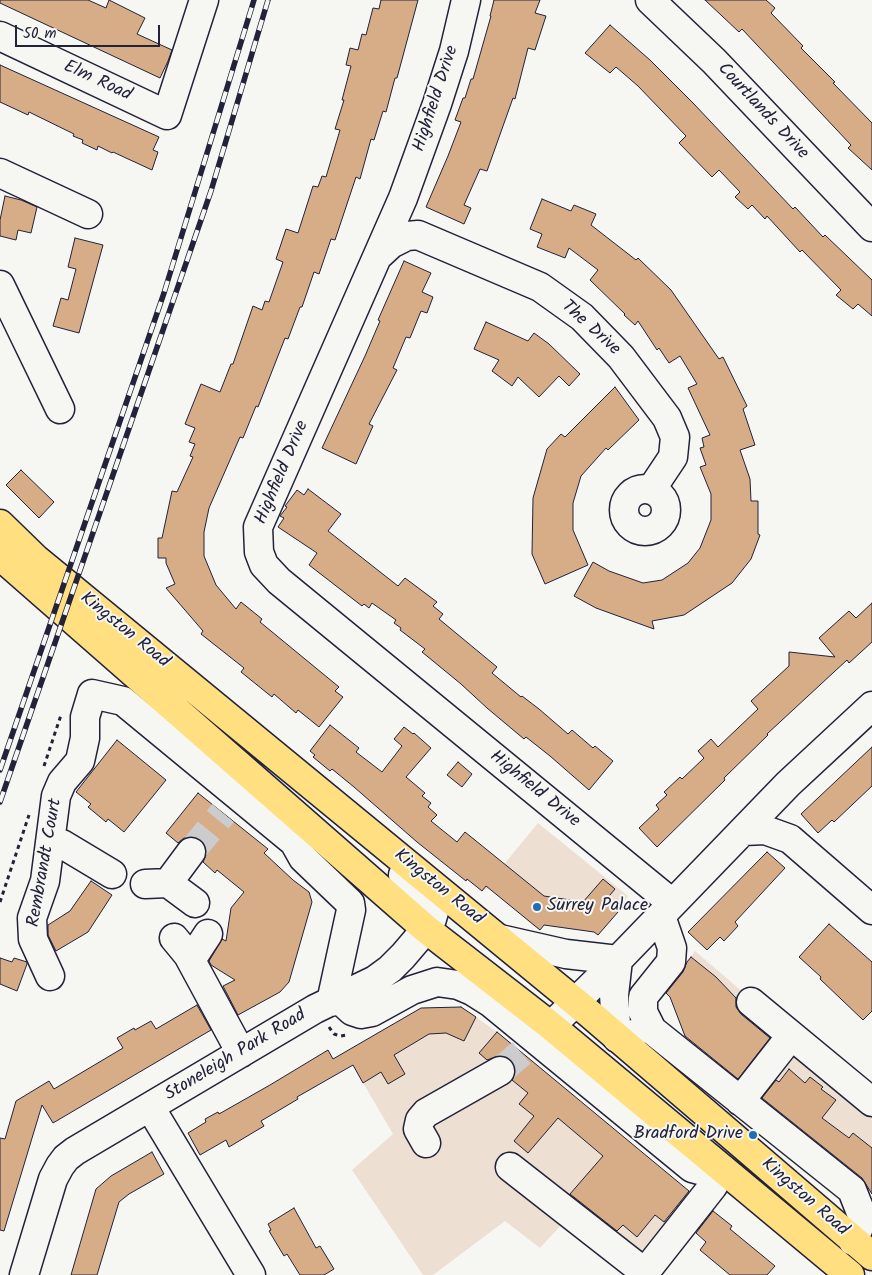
<!DOCTYPE html>
<html>
<head>
<meta charset="utf-8">
<style>
	body { margin:0 }
	#map { position:relative; width:872px; height:1275px; overflow:hidden; background:#f6f6f2; font-family:Kalam,sans-serif }
	canvas { display:block }
	.scale { position:absolute; left:15px; top:25px; width:145px; height:22px; box-sizing:border-box; border:2px solid #22223b; border-top:0; padding-left:6px; font-size:15px; line-height:18px; white-space:nowrap; color:#22223b; -webkit-text-stroke:4px #f6f6f2; paint-order:stroke }
</style>
</head>
<body>
<div id="map">
<canvas width="872" height="1275"></canvas>
<div class="scale">50 m</div>
</div>
<script>
const c = document.querySelector('canvas').getContext('2d');
c.lineJoin = 'round';
function paint(path, color) { c.fillStyle = color; c.fill(path, 'evenodd'); }
const poly = rows => new Path2D(rows.map(r => 'M' + r).join(''));
function strokePath(path, color, width, dash) { c.strokeStyle = color; c.lineWidth = width; c.lineCap = dash ? 'butt' : 'round'; c.setLineDash(dash || []); c.stroke(path); }
function write(font, color, halo, rows, align = 'center') {
  c.font = font + ' Kalam,sans-serif'; c.lineWidth = 4; c.setLineDash([]); c.textBaseline = 'middle'; c.strokeStyle = halo; c.fillStyle = color; for (const [text, x, y, turn = 0] of rows) {
    c.save(); c.translate(x, y); c.rotate((+turn || 0) * Math.PI / 180); c.textAlign = isNaN(turn) ? turn : align; if (halo) c.strokeText(text, 0, 0); c.fillText(text, 0, 0); c.restore();
  }
}
paint(poly([
	[538,823,628,896,618,912,598,935,593,932,544,925,539,930,489,888,482,891],
	[695,951,872,1103,872,1185,868,1190,687,1042,670,997,664,992],
	[453,1007,476,1017,497,1032,697,1199,714,1210,660,1275,628,1275,562,1224,540,1248,505,1221,433,1275,423,1275,352,1170,393,1134,345,1052,421,1008]
]), '#ede0d2');
const building = poly([
	[0,0,88,0,106,8,109,0,145,18,137,34,172,50,168,61,160,78,0,3,0,0],
	[381,0,418,0,397,78,395,78,386,112,383,111,374,140,371,139,360,179,356,177,335,240,331,239,319,274,314,272,302,307,300,307,288,339,285,338,258,407,256,406,243,438,240,437,209,508,204,532,204,556,216,585,236,609,241,602,262,619,260,622,339,687,335,691,343,697,319,727,298,710,296,713,274,694,272,697,241,672,244,668,201,634,203,631,166,588,175,584,166,563,166,558,158,558,158,538,162,538,172,491,177,492,193,457,190,456,195,444,189,442,195,428,185,424,201,384,220,392,231,364,233,364,253,306,262,310,265,301,269,302,283,262,276,259,286,229,298,233,313,186,318,187,322,176,326,177,340,130,335,129,344,100,342,100,351,66,346,65,350,48,358,50,362,34,366,35,373,8,379,9,381,0],
	[494,0,540,0,535,13,546,16,535,50,528,48,515,99,513,98,487,171,480,169,464,205,471,208,464,224,426,207,448,156,461,122,455,120,463,98,465,98,471,79,473,79,491,16,490,16,494,0],
	[705,0,766,0,775,8,771,13,803,46,801,48,835,82,833,83,872,123,872,170,848,148,851,145,742,29,739,32,705,0],
	[610,25,650,60,694,104,793,209,795,207,823,237,825,235,872,280,872,316,858,304,853,309,836,295,841,290,802,250,800,252,767,216,765,219,752,205,748,209,735,197,740,192,719,170,712,177,679,143,686,136,638,86,616,67,610,73,585,53,610,25],
	[0,65,159,137,153,150,158,152,152,170,113,152,112,153,98,146,97,150,82,143,83,140,73,136,74,134,29,112,28,115,0,102,0,65],
	[5,196,21,200,37,207,31,233,18,230,16,240,0,236,0,220,5,196],
	[542,199,571,211,574,205,596,214,591,225,636,260,638,258,671,290,719,359,723,357,747,406,743,409,755,445,740,450,750,479,751,501,758,501,758,534,760,535,751,559,732,583,684,615,652,621,654,629,596,608,574,596,593,562,609,571,643,583,662,580,688,563,700,548,711,520,711,494,700,467,706,465,700,448,704,447,702,438,710,435,688,388,697,384,680,356,669,363,659,348,657,350,638,321,635,325,624,315,625,314,590,280,598,270,569,248,565,258,537,247,542,234,530,229,542,199],
	[75,238,103,245,79,333,53,326,61,298,68,300,76,269,68,267,75,238],
	[404,261,431,273,422,292,433,297,427,313,421,311,410,338,406,337,393,368,397,370,369,424,373,426,356,464,322,448,365,356,380,321,378,320,404,261],
	[486,322,528,341,534,333,549,344,580,374,569,386,559,376,539,397,518,377,512,386,492,371,499,360,474,349,486,322],
	[615,387,639,420,608,450,606,448,581,476,573,503,573,530,588,565,545,584,532,554,533,498,547,449,561,434,565,437,615,387],
	[21,470,54,502,39,518,6,485,21,470],
	[308,489,341,514,328,531,398,586,405,578,437,602,433,606,443,614,439,619,497,667,492,673,521,697,522,696,539,709,568,734,572,730,593,748,595,746,613,761,589,790,550,756,526,737,524,739,487,708,461,684,422,652,425,649,400,630,401,628,394,623,396,620,372,603,369,608,364,604,362,606,309,565,317,553,278,527,284,518,280,516,287,507,285,506,297,490,304,495,308,489],
	[872,603,872,642,849,663,847,660,767,734,768,735,724,778,725,780,657,847,639,828,659,809,656,805,667,795,664,792,680,777,682,779,704,758,698,751,711,739,718,747,758,709,751,701,789,666,789,652,835,657,819,638,849,611,856,618,872,603],
	[330,725,359,748,356,752,382,772,402,746,394,739,404,727,413,734,414,733,431,748,406,777,425,793,422,796,431,803,428,807,437,815,431,821,457,842,465,832,544,896,583,902,603,879,615,889,605,901,618,912,598,935,594,932,544,925,540,930,486,886,482,891,467,879,466,881,417,842,354,787,332,769,330,771,313,757,315,755,310,751,330,725],
	[117,740,166,780,124,832,108,819,106,822,88,807,91,804,76,792,117,740],
	[872,747,872,786,834,822,832,820,818,833,801,814,872,747],
	[458,762,472,774,462,787,447,775,458,762],
	[198,793,268,849,264,853,293,880,309,892,312,902,289,982,280,992,238,1015,223,986,235,980,211,965,209,961,222,939,226,941,231,908,244,892,217,870,215,873,203,862,207,853,205,845,201,840,192,836,184,838,178,843,166,833,198,793],
	[767,852,785,868,735,922,738,926,724,941,720,937,707,950,688,932,767,852],
	[91,881,112,895,88,932,56,951,48,935,48,925,70,911,91,881],
	[829,924,872,962,872,1011,863,1020,820,979,821,977,799,957,829,924],
	[691,957,716,977,736,998,736,1007,741,1014,770,1038,738,1079,685,1036,670,997,666,993,683,972,687,962,691,957],
	[0,958,12,962,14,958,27,962,27,964,17,991,0,984,0,958],
	[197,1005,211,1030,53,1123,42,1105,4,1231,0,1230,0,1138,5,1139,16,1101,49,1081,54,1089,123,1048,117,1038,134,1028,135,1030,151,1021,156,1029,197,1005],
	[461,1007,476,1017,464,1041,446,1033,429,1034,394,1055,405,1074,388,1084,381,1072,363,1083,353,1065,297,1097,298,1099,261,1121,264,1126,229,1147,226,1140,200,1155,188,1133,206,1122,205,1119,218,1112,219,1114,270,1085,328,1050,333,1059,421,1008,461,1007],
	[497,1032,689,1191,664,1222,655,1215,637,1237,623,1225,617,1231,570,1194,603,1156,558,1118,528,1153,514,1141,534,1116,519,1104,528,1093,512,1080,516,1072,513,1063,508,1058,501,1055,487,1060,479,1053,497,1032],
	[789,1069,805,1083,810,1077,823,1087,821,1089,836,1100,822,1118,849,1138,853,1133,872,1148,872,1194,862,1178,762,1098,776,1080,779,1082,789,1069],
	[152,1152,164,1174,129,1194,119,1202,97,1275,71,1275,96,1189,111,1176,152,1152],
	[294,1208,316,1248,320,1246,334,1269,324,1275,300,1275,287,1254,284,1256,269,1231,271,1230,268,1224,294,1208],
	[713,1211,732,1226,730,1229,775,1266,767,1275,730,1275,700,1250,706,1242,696,1233,713,1211]
]);
paint(building, '#d7ad88');
strokePath(building, '#22223b', 1);
strokePath(poly([
	[191,852,223,813],
	[500,1071,537,1040]
]), '#cccccd', 28, [28, 14]);
const minor = poly([
	[466,0,454,51,437,104,403,198,258,527,259,552,264,565,279,581,672,903],
	[650,0,714,61,872,227],
	[0,36,167,115,204,0],
	[0,173,88,214],
	[378,256,391,244,407,236,418,235,540,287,582,317,621,357,667,418,675,437,673,457,651,490],
	[0,285,60,409],
	'624 510a21 21 0 1 1 42 0a21 21 0 1 1-42 0Z',
	[744,831,765,830,790,839,872,910],
	[50,842,62,844,112,874],
	[168,883,191,852],
	[145,884,168,883,195,903],
	[661,916,672,948,671,962,643,997,643,1012,652,1030,852,1190,863,1218,853,1241],
	[174,938,188,955,241,1053],
	[500,939,566,954,618,960],
	[191,960,208,934],
	[618,960,614,995,617,1038,634,1034],
	[50,976,33,939,32,918,45,881,56,796,62,782,80,761,85,738,85,717,92,694,123,701,294,842,303,858,350,903,351,910,331,1002],
	[338,998,352,1011,361,1014,372,1012,412,990,437,982,458,985,472,991,491,1003,692,1168,703,1171,722,1169],
	[751,1002,872,1102],
	[551,1026,618,960,788,784,872,706],
	[740,1101,791,1036],
	[150,1107,251,1275],
	[426,1143,418,1129,420,1120,426,1113,500,1071],
	[510,1167,639,1268,646,1269,650,1266,713,1186,722,1169],
	[24,1275,53,1179,60,1166,66,1158,75,1151,315,1009,375,980,390,969,403,956,426,929,432,919,434,912,427,896,404,878,403,875]
]);
const highway = poly([
	[0,524,36,559,590,1014,872,1256],
	[0,556,426,929,551,1026,850,1275]
]);
strokePath(minor, '#22223b', 31);
strokePath(highway, '#22223b', 31);
strokePath(poly([
	[44,766,61,715],
	[0,902,29,815],
	[329,1027,334,1034,341,1036,347,1035]
]), '#22223b', 3, [4, 4]);
strokePath(minor, '#f6f6f2', 28);
strokePath(highway, '#ffdf80', 28);
const rail = poly([
	[0,770,164,293,254,0],
	[0,802,211,191,268,0]
]);
strokePath(rail, '#22223b', 5.5);
strokePath(rail, '#f6f6f2', 4, [11]);
for (const [x, y, r, color] of [
	[537,907,5,"#1f6fb2"],
	[753,1135,5,"#1f6fb2"]
]) { const dot = new Path2D(); dot.arc(x, y, r, 0, 2 * Math.PI); c.fillStyle = color; c.fill(dot); strokePath(dot, '#f6f6f2', 2); }
write('18px', '#22223b', '#f6f6f2', [
	["Elm Road",97,82,25],
	["Highfield Drive",437,99,-72],
	["Courtlands Drive",762,112,47],
	["The Drive",590,329,42],
	["Highfield Drive",283,473,-67],
	["Kingston Road",124,631,39],
	["Highfield Drive",534,790,39],
	["Rembrandt Court",46,863,-80],
	["Kingston Road",438,888,39],
	["Stoneleigh Park Road",236,1056,-31],
	["Kingston Road",804,1198,41]
]);
write('18px', '#22223b', '#f6f6f2', [
	["Surrey Palace",547,907],
	["Bradford Drive",743,1135,"right"]
], 'left');
</script>
</body>
</html>
